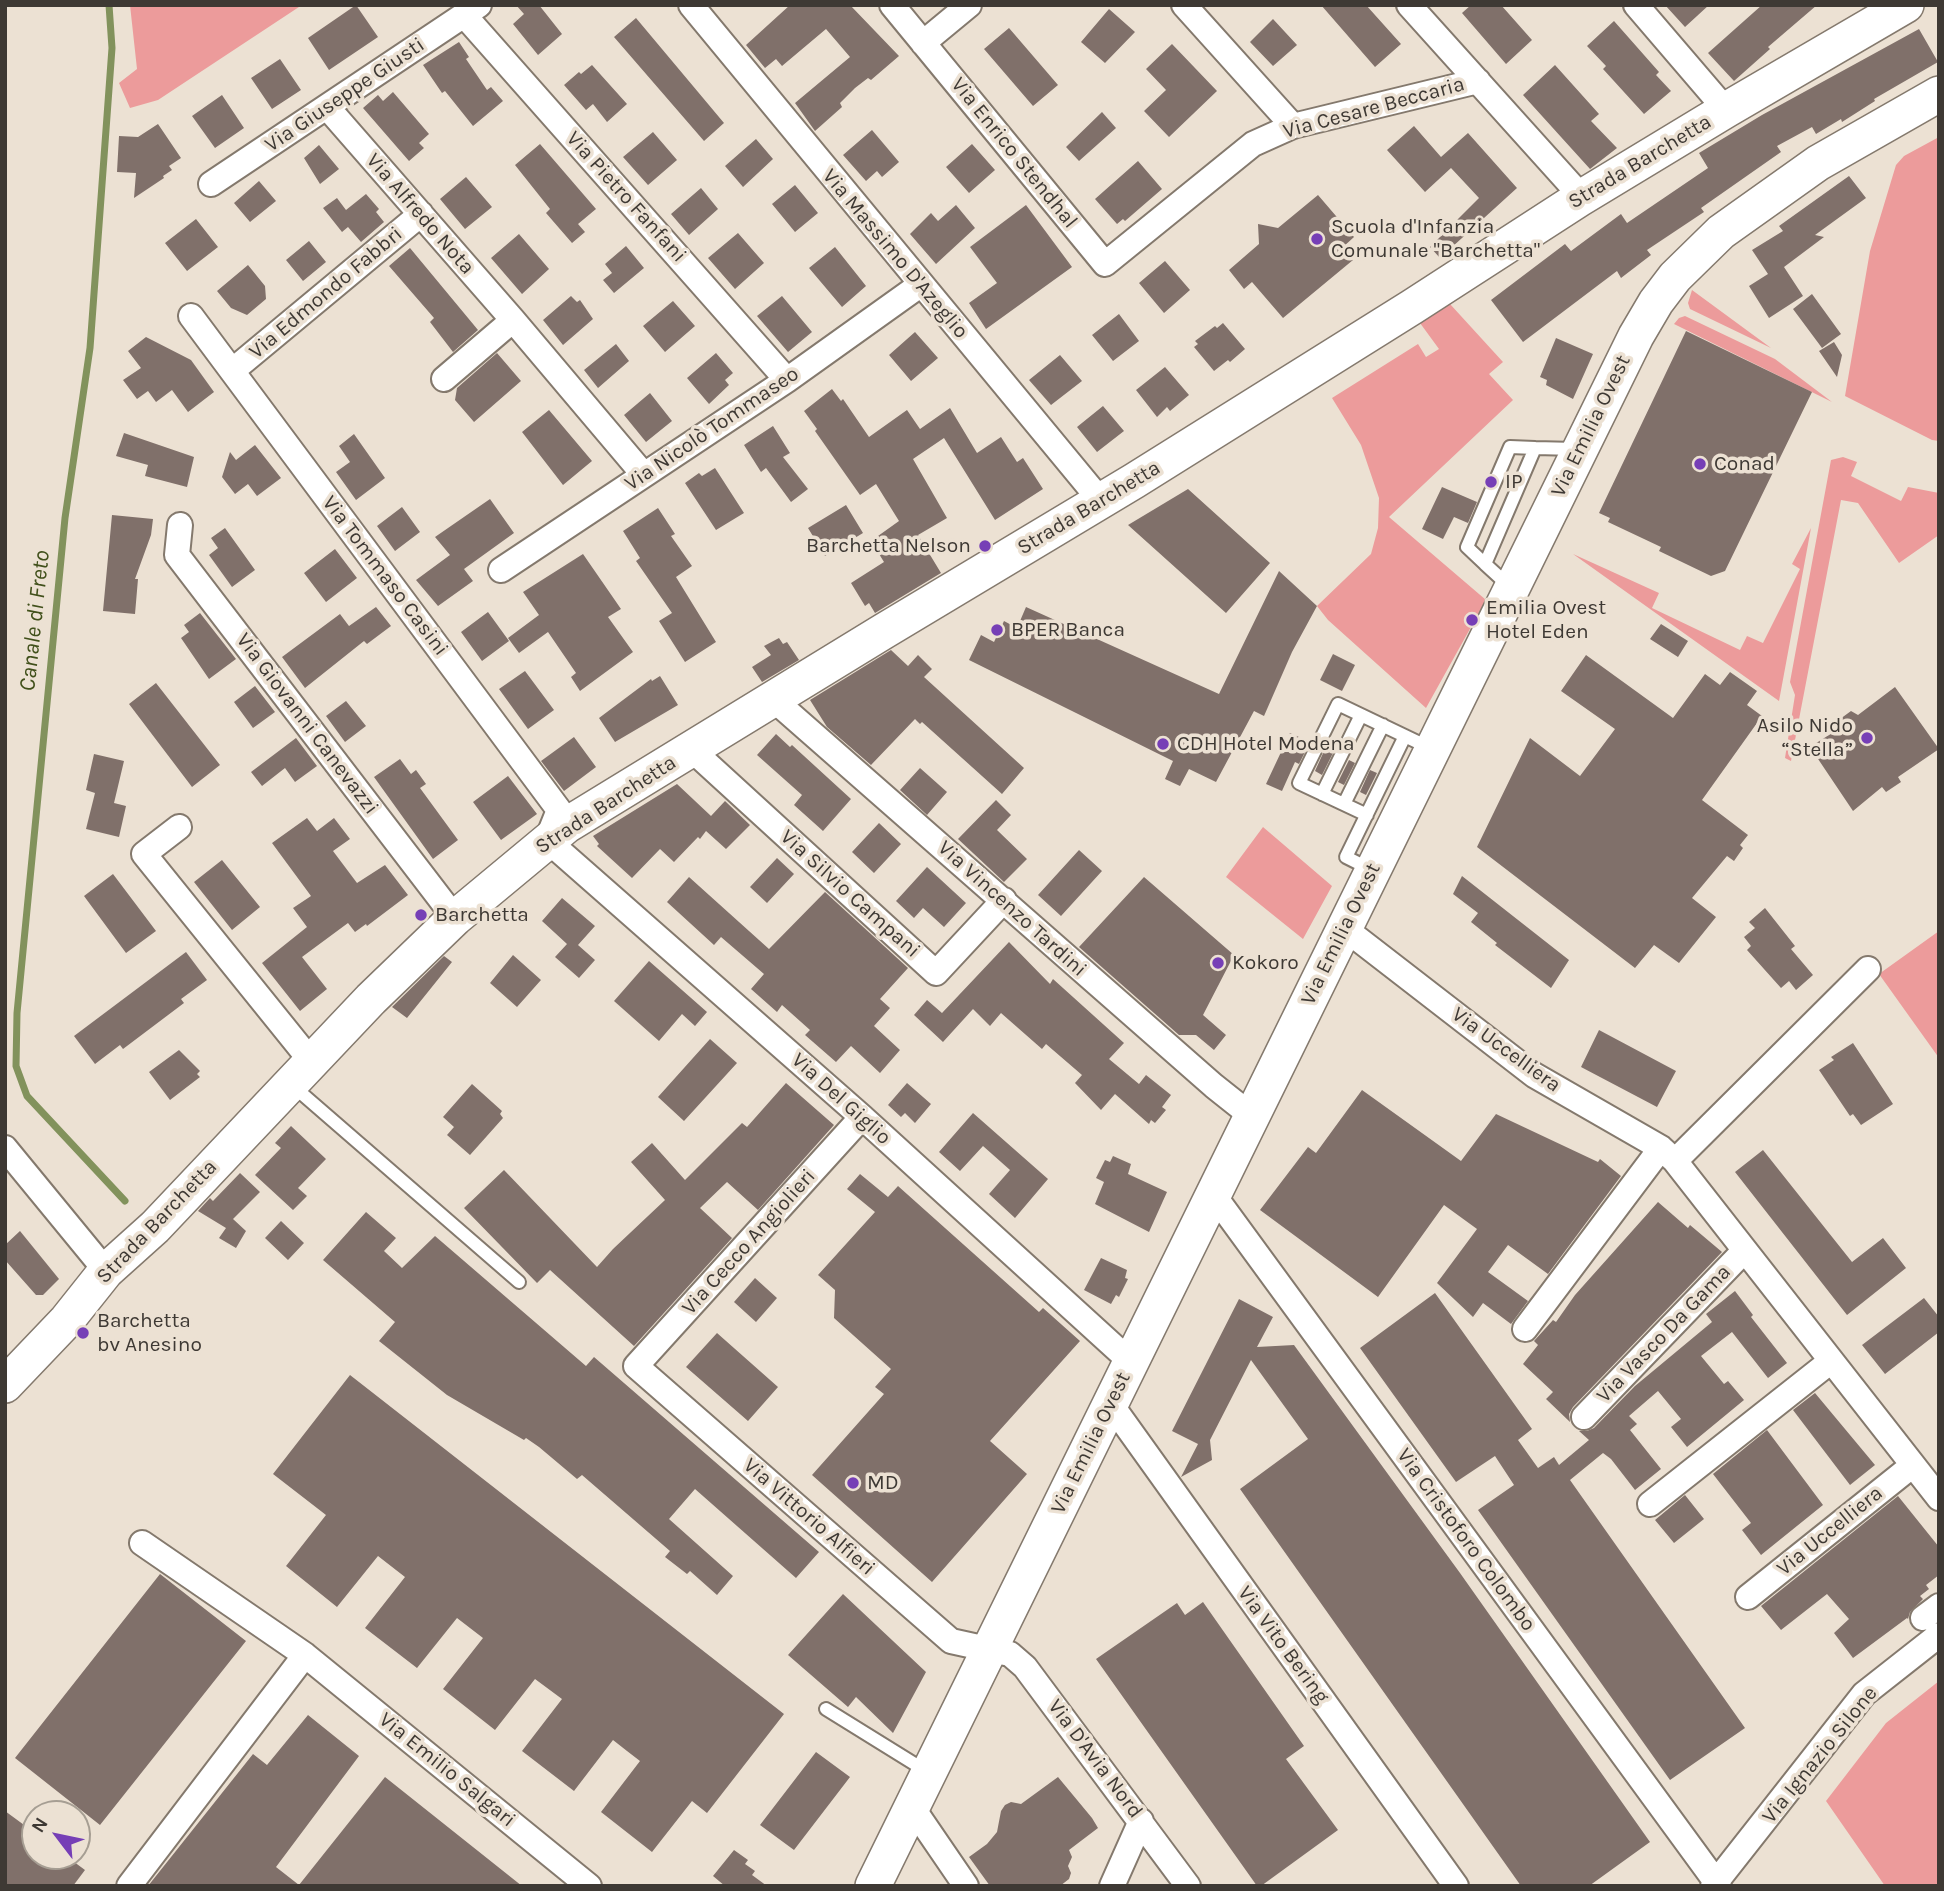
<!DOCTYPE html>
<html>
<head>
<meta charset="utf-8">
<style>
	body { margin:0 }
	#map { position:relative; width:1944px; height:1891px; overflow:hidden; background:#ece1d3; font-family:Karla,sans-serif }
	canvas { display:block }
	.frame { position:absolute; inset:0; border:7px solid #3e3934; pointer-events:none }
	.north { position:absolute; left:21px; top:1800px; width:70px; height:70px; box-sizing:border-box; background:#ece1d3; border:2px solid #a69e93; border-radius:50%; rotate:302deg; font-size:19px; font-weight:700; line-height:28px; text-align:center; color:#3e3934 }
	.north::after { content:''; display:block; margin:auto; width:24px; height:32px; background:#763fb6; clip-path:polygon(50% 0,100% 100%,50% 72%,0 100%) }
</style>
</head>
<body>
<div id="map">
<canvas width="1944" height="1891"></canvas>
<div class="frame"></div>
<div class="north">N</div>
</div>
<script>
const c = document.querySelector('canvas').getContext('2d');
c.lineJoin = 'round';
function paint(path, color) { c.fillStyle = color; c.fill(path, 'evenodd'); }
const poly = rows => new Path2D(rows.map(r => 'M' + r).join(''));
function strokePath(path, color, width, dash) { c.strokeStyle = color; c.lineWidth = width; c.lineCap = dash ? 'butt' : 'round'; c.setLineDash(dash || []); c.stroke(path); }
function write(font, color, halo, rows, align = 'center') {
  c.font = font + ' Karla,sans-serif'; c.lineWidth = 7; c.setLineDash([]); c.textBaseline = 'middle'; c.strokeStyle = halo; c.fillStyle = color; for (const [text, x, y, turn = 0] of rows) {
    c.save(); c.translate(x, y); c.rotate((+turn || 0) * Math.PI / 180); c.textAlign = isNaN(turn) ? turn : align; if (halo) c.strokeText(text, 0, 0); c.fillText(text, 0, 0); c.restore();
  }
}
paint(poly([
	[130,5,302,5,158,100,130,108,119,83,137,69],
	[1939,137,1939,441,1932,440,1845,396,1870,251,1896,165,1904,156],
	[1692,290,1771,348,1690,309,1688,303],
	[1450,304,1503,362,1489,374,1513,400,1389,517,1486,600,1426,708,1328,620,1317,606,1371,554,1378,528,1379,498,1361,445,1332,398,1418,344,1426,357,1439,349,1420,323],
	[1685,316,1775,359,1832,402,1674,324,1679,318],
	[1843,457,1857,462,1851,476,1901,501,1908,487,1939,493,1939,535,1899,563,1858,503,1841,500,1791,761,1785,758,1795,695,1790,682,1831,460],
	[1811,528,1779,701,1573,554,1659,593,1652,608,1740,650,1747,636,1763,643,1800,569,1792,564],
	[1263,827,1332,886,1303,939,1226,877],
	[1939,931,1939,1058,1879,974],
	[1939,1681,1939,1886,1885,1886,1826,1801,1886,1723]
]), '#ec9b9b');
strokePath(poly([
	[109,5,112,48,90,348,65,518,17,1013,16,1066,27,1096,125,1201]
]), '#82925c', 7);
paint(poly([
	[356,5,378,37,329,70,308,38],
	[516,5,539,5,562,34,538,55,513,24,524,14],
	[790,5,850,5,899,56,871,80,868,78,855,88,840,103,842,107,815,131,795,103,850,57,826,29,782,66,776,59,765,68,746,45],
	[1321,5,1366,5,1401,44,1375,67],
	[1471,5,1501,5,1532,40,1506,64,1462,13],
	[1665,5,1709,5,1685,27],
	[1762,5,1817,5,1768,47,1770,49,1734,81,1708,53],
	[1109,9,1135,32,1105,63,1081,42],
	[636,18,724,123,704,141,614,37],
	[1273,19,1297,45,1273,66,1250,42],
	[1614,21,1659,72,1656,75,1671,91,1644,114,1603,69,1606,66,1587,46],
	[1009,28,1058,85,1033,106,984,49],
	[1919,29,1938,62,1874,99,1875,101,1842,122,1841,119,1816,134,1812,127,1777,146,1781,152,1701,208,1704,212,1647,250,1651,255,1621,278,1617,271,1523,342,1491,300,1565,244,1571,251,1621,214,1627,223,1708,168,1699,153,1762,115],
	[459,42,469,57,466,59,487,90,491,87,503,101,473,126,445,91,442,93,423,65],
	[1172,44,1217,91,1169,137,1144,111,1166,90,1146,69],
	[280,59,301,90,272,109,251,78],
	[592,65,627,104,607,122,593,104,586,110,564,85,579,72,581,74],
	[1555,65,1599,114,1591,121,1617,148,1590,169,1523,95],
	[393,92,429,134,419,143,424,148,409,161,363,108,378,95,383,101],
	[222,95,244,128,215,148,192,116],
	[1102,112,1116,128,1079,161,1066,147],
	[158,124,181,158,169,166,172,170,163,176,164,178,134,198,136,173,117,172,119,136,138,137],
	[1414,126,1441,157,1468,133,1517,188,1440,258,1430,247,1479,198,1451,168,1425,192,1387,150],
	[872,130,899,162,882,177,877,171,866,181,843,155],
	[653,132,677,160,648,185,623,157],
	[756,139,773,159,743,187,725,166],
	[540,144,596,209,578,224,585,232,572,243,546,213,550,209,515,165],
	[972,144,995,170,969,193,946,167],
	[319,145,339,169,320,184,304,158],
	[1138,161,1162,189,1125,221,1123,219,1117,224,1095,199],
	[1849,176,1866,198,1815,235,1824,237,1784,267,1803,296,1769,318,1749,286,1768,274,1752,250,1783,231,1779,226],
	[466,177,492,207,465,229,440,199],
	[259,181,276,201,250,222,234,203],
	[795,185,818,213,795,232,772,204],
	[701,188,718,209,689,235,671,214],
	[366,194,379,209,376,212,384,222,361,242,348,227,342,232,323,208,337,198,346,210],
	[1318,195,1354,237,1342,248,1353,260,1283,318,1252,282,1244,289,1229,270,1259,244,1258,224,1278,228],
	[956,205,975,228,936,264,910,234,931,213,938,221],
	[1026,205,1072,267,986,329,969,303,997,283,970,247],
	[196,219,218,247,187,271,165,243],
	[738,233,764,263,735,289,708,258],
	[519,234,549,269,522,294,491,258],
	[309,241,326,262,303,281,286,260],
	[626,246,644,268,614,293,603,280,612,273,605,264],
	[835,247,866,286,842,307,809,268],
	[410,248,478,330,453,352,430,322,434,318,389,266],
	[1165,261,1190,290,1164,313,1139,283],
	[248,265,265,286,266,299,247,315,231,308,217,291],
	[1812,294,1841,334,1822,348,1793,309],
	[571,296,577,302,580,300,593,319,563,345,543,320],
	[782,296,812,332,788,352,757,316],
	[673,301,695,326,665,352,643,326],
	[1119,314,1139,341,1113,361,1092,335],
	[1223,323,1245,349,1230,362,1228,360,1214,371,1194,347,1198,344,1195,341,1215,326,1217,328],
	[1686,331,1812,392,1725,571,1711,576,1659,551,1661,547,1608,522,1610,518,1599,513],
	[915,332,938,358,911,381,889,355],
	[146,337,191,360,214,392,188,412,172,390,156,402,148,391,137,399,123,380,141,368,128,351],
	[1556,338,1593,354,1573,399,1546,385,1547,380,1540,377],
	[1834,342,1842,355,1837,377,1819,351],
	[616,344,629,361,598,388,584,370],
	[497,353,521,381,474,422,455,400,457,388],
	[716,353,733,373,725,380,729,385,709,404,687,378],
	[1060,355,1082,381,1051,405,1029,380],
	[1165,367,1189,395,1170,411,1167,407,1157,417,1136,390],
	[832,389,841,401,843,399,869,437,907,410,920,429,950,408,977,453,1001,437,1017,462,1023,458,1043,489,995,520,944,438,913,459,947,518,918,535,941,573,875,613,869,603,865,606,851,583,884,562,871,541,899,521,876,484,860,495,815,431,817,429,804,411],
	[650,393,672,421,646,442,624,415],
	[1103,406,1124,431,1097,452,1077,427],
	[549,410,592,461,563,485,522,432],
	[773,426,790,453,783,457,808,489,791,502,766,468,761,472,744,445],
	[124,433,194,457,187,487,145,476,148,465,116,456],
	[354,434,385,478,356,500,336,472,350,462,339,446],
	[255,445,281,478,257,496,248,484,235,494,222,477,230,452,236,460],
	[715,468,744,513,716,530,685,483,699,473,702,476],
	[1442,487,1477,502,1468,523,1454,517,1443,539,1422,529],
	[1188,489,1270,563,1226,613,1128,525],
	[490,499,514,533,464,569,473,581,438,606,416,580,450,555,435,537],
	[846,505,863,533,825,556,808,528],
	[402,507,420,532,395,551,377,526],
	[658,508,675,534,671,536,692,566,676,577,716,642,685,662,659,621,672,613,636,561,640,558,623,531],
	[112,515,153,519,151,535,135,579,138,579,135,614,103,611],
	[225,528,255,570,232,587,209,555,218,548,211,538],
	[335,549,357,578,326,602,304,573],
	[583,554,621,609,608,617,633,652,580,691,571,677,576,673,548,632,519,653,508,638,539,615,523,592],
	[1279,571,1317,606,1292,652,1264,716,1254,711,1216,782,1189,769,1180,786,1165,779,1173,761,969,660,981,635,994,642,1004,621,1017,628,1026,607,1219,694],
	[376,607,391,626,367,644,364,641,305,688,282,657,340,614,349,626],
	[488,612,509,641,482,661,461,632],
	[200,613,236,659,209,679,181,638,189,632,184,625],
	[1661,624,1688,641,1678,657,1650,639],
	[779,638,783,644,787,642,799,660,762,682,752,667,771,655,764,646],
	[891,650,908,666,918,655,932,669,924,677,1024,768,1002,794,922,722,920,724,915,719,871,765,827,727,810,700],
	[1333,654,1355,665,1342,691,1320,680],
	[1586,655,1673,718,1705,674,1720,685,1730,672,1757,691,1747,705,1762,716,1702,800,1748,835,1740,845,1743,848,1734,861,1727,856,1692,898,1716,917,1679,963,1654,945,1635,968,1477,847,1530,738,1580,776,1615,729,1561,691],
	[525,671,554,710,528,729,499,689],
	[660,676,678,705,615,742,599,718,651,679,652,681],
	[156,683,220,765,192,787,129,704],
	[255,686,275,712,253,728,234,702],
	[1895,687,1939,749,1898,777,1901,782,1886,792,1882,787,1853,811,1810,747,1840,728,1836,722,1851,711,1858,715],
	[346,701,366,726,345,742,326,716],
	[1290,733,1310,742,1299,764,1295,762,1282,791,1266,784],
	[776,734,790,747,792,745,851,799,823,831,794,805,802,795,757,755],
	[574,737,596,767,564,791,541,761],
	[296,738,317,766,295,782,285,768,262,786,251,772],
	[1325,749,1333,753,1322,775,1315,771],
	[94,754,124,761,114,803,126,806,119,837,86,829,95,793,86,790],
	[400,759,411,774,416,770,426,784,420,788,458,840,433,859,374,777],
	[1349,760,1355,763,1344,785,1338,782],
	[920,768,947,792,927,815,900,790],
	[1370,770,1377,773,1366,795,1360,792],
	[508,776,537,814,501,840,473,802],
	[677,784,711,816,725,801,750,825,726,849,706,831,700,839,698,837,674,862,660,849,632,878,597,846,599,844,593,836],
	[996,800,1011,815,997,830,1027,859,1004,882,958,839],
	[307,818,317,831,334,818,350,839,333,851,357,883,385,865,408,895,367,926,366,924,355,932,348,923,302,957,327,989,300,1011,262,963,307,927,293,908,311,896,272,843],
	[879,823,901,844,874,873,852,852],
	[1079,850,1102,871,1061,916,1038,895],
	[777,858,794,874,767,903,750,887],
	[222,860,260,907,232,930,194,882],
	[927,867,966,903,944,927,923,908,914,918,896,901],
	[113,874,156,931,126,953,84,896],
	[1462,876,1569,960,1551,988,1495,945,1497,943,1471,922,1478,913,1453,894],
	[689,877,769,949,825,892,908,968,880,999,890,1008,874,1026,900,1050,880,1073,851,1046,836,1062,805,1035,810,1030,782,1005,777,1012,751,989,764,974,721,937,714,945,667,902],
	[1144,877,1234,955,1203,1015,1226,1035,1214,1050,1196,1035,1179,1035,1079,947],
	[562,898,595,926,578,945,595,960,579,978,555,957,567,944,542,921],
	[1765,908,1795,946,1791,949,1813,975,1796,990,1789,981,1781,988,1747,950,1751,946,1744,937,1755,928,1749,922],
	[1009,942,1050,984,1053,979,1124,1043,1109,1059,1139,1084,1146,1075,1171,1095,1162,1107,1166,1110,1155,1123,1151,1120,1149,1124,1115,1094,1101,1110,1075,1083,1082,1075,1046,1044,1042,1049,1001,1013,990,1026,973,1009,943,1042,914,1015,927,1000,942,1013],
	[186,952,207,980,181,999,184,1003,123,1049,120,1045,95,1064,74,1036],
	[513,955,541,980,517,1007,490,983],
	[444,956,452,962,407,1018,392,1007],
	[649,961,707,1012,695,1026,682,1014,659,1041,614,1001],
	[1599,1030,1676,1071,1657,1107,1581,1067],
	[710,1039,737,1063,684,1121,658,1097],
	[1853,1043,1893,1104,1861,1125,1853,1114,1850,1116,1819,1070,1834,1060,1831,1057],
	[179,1050,200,1071,197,1074,200,1077,170,1100,149,1072],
	[786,1083,834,1125,758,1210,727,1182,700,1208,732,1238,634,1346,550,1270,537,1283,464,1208,504,1170,597,1267,613,1249,665,1200,631,1162,652,1143,685,1180,742,1123,747,1127],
	[907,1083,931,1104,915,1123,905,1113,901,1117,888,1105],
	[472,1084,502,1111,500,1114,503,1118,470,1155,447,1135,454,1127,443,1117],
	[1362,1090,1461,1161,1496,1114,1598,1162,1600,1159,1621,1176,1548,1274,1508,1245,1488,1272,1528,1301,1511,1324,1483,1303,1473,1317,1437,1283,1477,1229,1444,1205,1378,1297,1260,1210,1308,1147,1316,1153],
	[973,1113,1048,1179,1015,1218,989,1194,1010,1170,983,1146,960,1171,939,1152],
	[291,1126,326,1159,298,1188,307,1196,293,1210,255,1175,281,1148,275,1143],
	[1763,1150,1852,1262,1883,1238,1906,1268,1847,1315,1735,1172],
	[1113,1156,1131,1164,1128,1174,1167,1192,1149,1232,1095,1204,1104,1182,1096,1178,1105,1160,1110,1162],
	[240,1173,260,1192,233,1219,246,1231,236,1248,219,1238,226,1228,198,1211,210,1198,213,1201],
	[860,1174,888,1197,898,1186,1039,1312,1043,1308,1080,1341,990,1441,1027,1474,932,1582,812,1475,884,1394,875,1387,891,1369,834,1318,835,1290,818,1275,875,1212,847,1189],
	[1658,1202,1688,1228,1690,1225,1722,1252,1573,1407,1569,1414,1570,1422,1546,1399,1553,1392,1523,1364,1538,1345,1534,1341,1553,1320,1556,1322,1575,1295],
	[366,1212,396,1238,384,1251,402,1268,435,1236,586,1366,594,1357,819,1552,796,1578,695,1489,669,1519,733,1576,717,1595,690,1571,687,1574,665,1557,670,1551,582,1475,577,1479,539,1447,526,1438,524,1440,447,1395,379,1341,395,1322,323,1260],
	[281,1221,304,1243,288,1260,265,1238],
	[20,1231,59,1279,43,1295,36,1295,5,1260,5,1245],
	[1101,1258,1127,1270,1125,1278,1128,1279,1119,1297,1116,1295,1111,1304,1084,1290],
	[755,1278,777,1298,756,1322,734,1302],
	[1735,1291,1753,1315,1751,1317,1787,1363,1768,1378,1732,1332,1701,1356,1724,1384,1728,1381,1744,1400,1687,1447,1671,1427,1681,1419,1658,1391,1629,1416,1637,1424,1630,1430,1661,1469,1635,1490,1611,1459,1603,1453,1570,1480,1745,1728,1670,1780,1478,1510,1514,1485,1495,1456,1456,1482,1360,1348,1435,1293,1532,1429,1518,1440,1538,1468,1554,1457,1559,1465,1589,1440,1579,1431,1587,1431,1594,1428,1635,1386,1712,1322,1706,1314],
	[1924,1298,1939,1317,1939,1332,1885,1374,1862,1345],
	[1239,1299,1273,1317,1257,1347,1294,1345,1460,1573,1650,1842,1589,1886,1521,1886,1240,1489,1308,1439,1251,1360,1210,1440,1212,1460,1181,1477,1198,1444,1172,1431],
	[717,1333,778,1387,748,1421,686,1367],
	[350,1375,784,1714,707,1813,692,1801,652,1852,601,1812,640,1761,627,1751,613,1740,574,1791,522,1751,562,1699,535,1679,495,1730,443,1689,483,1638,457,1618,417,1668,365,1628,405,1577,378,1556,337,1607,286,1566,326,1515,273,1474],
	[1815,1393,1875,1465,1850,1485,1793,1410],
	[1767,1430,1823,1505,1761,1555,1742,1530,1751,1523,1713,1474],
	[1685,1495,1704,1519,1674,1543,1655,1520],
	[1898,1496,1939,1547,1939,1575,1926,1585,1929,1589,1920,1596,1923,1599,1910,1612,1908,1619,1907,1618,1853,1658,1834,1633,1849,1619,1827,1594,1781,1630,1761,1606],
	[160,1574,246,1641,100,1825,15,1758],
	[843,1594,926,1672,893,1733,856,1697,848,1707,788,1655],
	[1203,1602,1304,1746,1286,1759,1338,1830,1261,1886,1257,1886,1096,1659,1177,1603,1185,1615],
	[308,1715,359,1756,276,1867,299,1885,385,1777,522,1886,148,1886,253,1754,267,1765],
	[816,1752,850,1777,794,1850,760,1825],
	[1058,1777,1092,1818,1098,1828,1069,1850,1072,1857,1068,1866,1071,1873,1069,1879,1060,1886,990,1886,969,1857,987,1844,997,1832,1001,1811,1005,1805,1011,1802,1021,1804],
	[5,1811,35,1833,35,1856,66,1856,85,1870,73,1886,5,1886],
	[734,1850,748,1860,745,1864,755,1871,752,1875,767,1886,725,1886,713,1876]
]), '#80706a');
const lane = poly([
	[1485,564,1467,547,1510,447,1535,448],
	[1508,585,1485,564,1535,448,1576,449],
	[1322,794,1361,715],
	[1344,804,1383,725],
	[1367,815,1299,783,1338,704,1432,749],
	[1372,870,1346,857,1405,736],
	[293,1086,519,1282],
	[826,1709,926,1771]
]);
const street = poly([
	[691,5,1101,501],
	[892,5,1105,264,1253,144,1293,126,1478,81],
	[1184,5,1293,126],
	[1409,5,1572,186,1579,199],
	[1636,5,1726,110],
	[464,15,787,380],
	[923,43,969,5],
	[327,107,513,320,644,475],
	[211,184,479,5],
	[191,316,559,810,547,840,862,1117,1131,1362],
	[232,371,421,214],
	[444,379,513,320],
	[180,525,177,555,455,918],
	[501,570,787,380,920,285],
	[773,699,1214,1086,1253,1117],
	[691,749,936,973,1004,900],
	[179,827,144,854,311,1061],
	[1344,928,1534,1075,1661,1148,1675,1161,1939,1498],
	[862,1117,636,1366,951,1641,1010,1654,1025,1667,1188,1886],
	[5,1148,106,1271],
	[1675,1161,1868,969],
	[1213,1194,1719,1886],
	[1525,1329,1661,1148],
	[1110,1403,1456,1886],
	[1584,1417,1744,1251],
	[1650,1504,1831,1361],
	[142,1543,305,1655,589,1886],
	[1748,1597,1913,1465],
	[1923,1618,1939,1606],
	[912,1807,966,1886],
	[129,1886,305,1655],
	[1112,1886,1141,1821],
	[1713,1886,1864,1694,1939,1635]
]);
const secondary = poly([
	[5,1385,67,1320,106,1271,155,1227,371,999,455,918,567,825,884,631,1134,481,1412,307,1579,199,1726,110,1906,5],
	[873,1886,1636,336,1656,302,1675,277,1721,232,1818,163,1939,94]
]);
strokePath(lane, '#84796d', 16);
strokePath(street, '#84796d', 28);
strokePath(secondary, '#84796d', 38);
strokePath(lane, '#fff', 12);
strokePath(street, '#fff', 24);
strokePath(secondary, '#fff', 35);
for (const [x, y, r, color] of [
	[1317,239,7,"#763fb6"],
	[1700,464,7,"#763fb6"],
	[1491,482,7,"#763fb6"],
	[985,546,7,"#763fb6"],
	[1472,620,7,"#763fb6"],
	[997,630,7,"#763fb6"],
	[1867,738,7,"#763fb6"],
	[1163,744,7,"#763fb6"],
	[421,915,7,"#763fb6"],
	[1218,963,7,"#763fb6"],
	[83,1333,7,"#763fb6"],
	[853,1483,7,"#763fb6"]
]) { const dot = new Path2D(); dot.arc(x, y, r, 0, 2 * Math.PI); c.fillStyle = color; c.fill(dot); strokePath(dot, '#ece1d3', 2.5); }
write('21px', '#3e3934', '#ece1d3', [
	["Via Giuseppe Giusti",345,95,-34],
	["Via Cesare Beccaria",1374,108,-15],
	["Via Enrico Stendhal",1014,153,51],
	["Strada Barchetta",1640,162,-31],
	["Via Pietro Fanfani",626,197,48],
	["Via Alfredo Nota",420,214,49],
	["Via Massimo D'Azeglio",895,254,50],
	["Via Edmondo Fabbri",326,293,-40],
	["Via Emilia Ovest",1591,426,-64],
	["Via Nicolò Tommaseo",712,429,-34],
	["Strada Barchetta",1089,508,-31],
	["Via Tommaso Casini",385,576,53],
	["Via Giovanni Canevazzi",307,724,53],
	["Strada Barchetta",606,805,-33],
	["Via Silvio Campani",850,894,42],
	["Via Vincenzo Tardini",1012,909,42],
	["Via Emilia Ovest",1341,934,-64],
	["Via Uccelliera",1506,1050,36],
	["Via Del Giglio",841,1099,42],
	["Strada Barchetta",157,1222,-46],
	["Via Cecco Angiolieri",749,1242,-48],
	["Via Vasco Da Gama",1664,1334,-46],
	["Via Emilia Ovest",1091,1443,-64],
	["Via Vittorio Alfieri",809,1517,41],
	["Via Uccelliera",1830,1531,-39],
	["Via Cristoforo Colombo",1466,1540,54],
	["Via Vito Bering",1283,1645,54],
	["Via Ignazio Silone",1820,1755,-51],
	["Via D'Avia Nord",1095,1759,53],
	["Via Emilio Salgari",447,1770,39]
]);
write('21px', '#3e3934', '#ece1d3', [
	["Scuola d'Infanzia",1331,227],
	["Comunale \"Barchetta\"",1331,251],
	["Conad",1714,464],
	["IP",1505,482],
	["Barchetta Nelson",971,546,"right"],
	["Emilia Ovest",1486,608],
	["Hotel Eden",1486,632],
	["BPER Banca",1011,630],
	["Asilo Nido",1853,726,"right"],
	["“Stella”",1853,750,"right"],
	["CDH Hotel Modena",1177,744],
	["Barchetta",435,915],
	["Kokoro",1232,963],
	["Barchetta",97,1321],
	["bv Anesino",97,1345],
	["MD",867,1483]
], 'left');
write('italic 23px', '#41501b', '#ece1d3', [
	["Canale di Freto",35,621,-84]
]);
</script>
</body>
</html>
